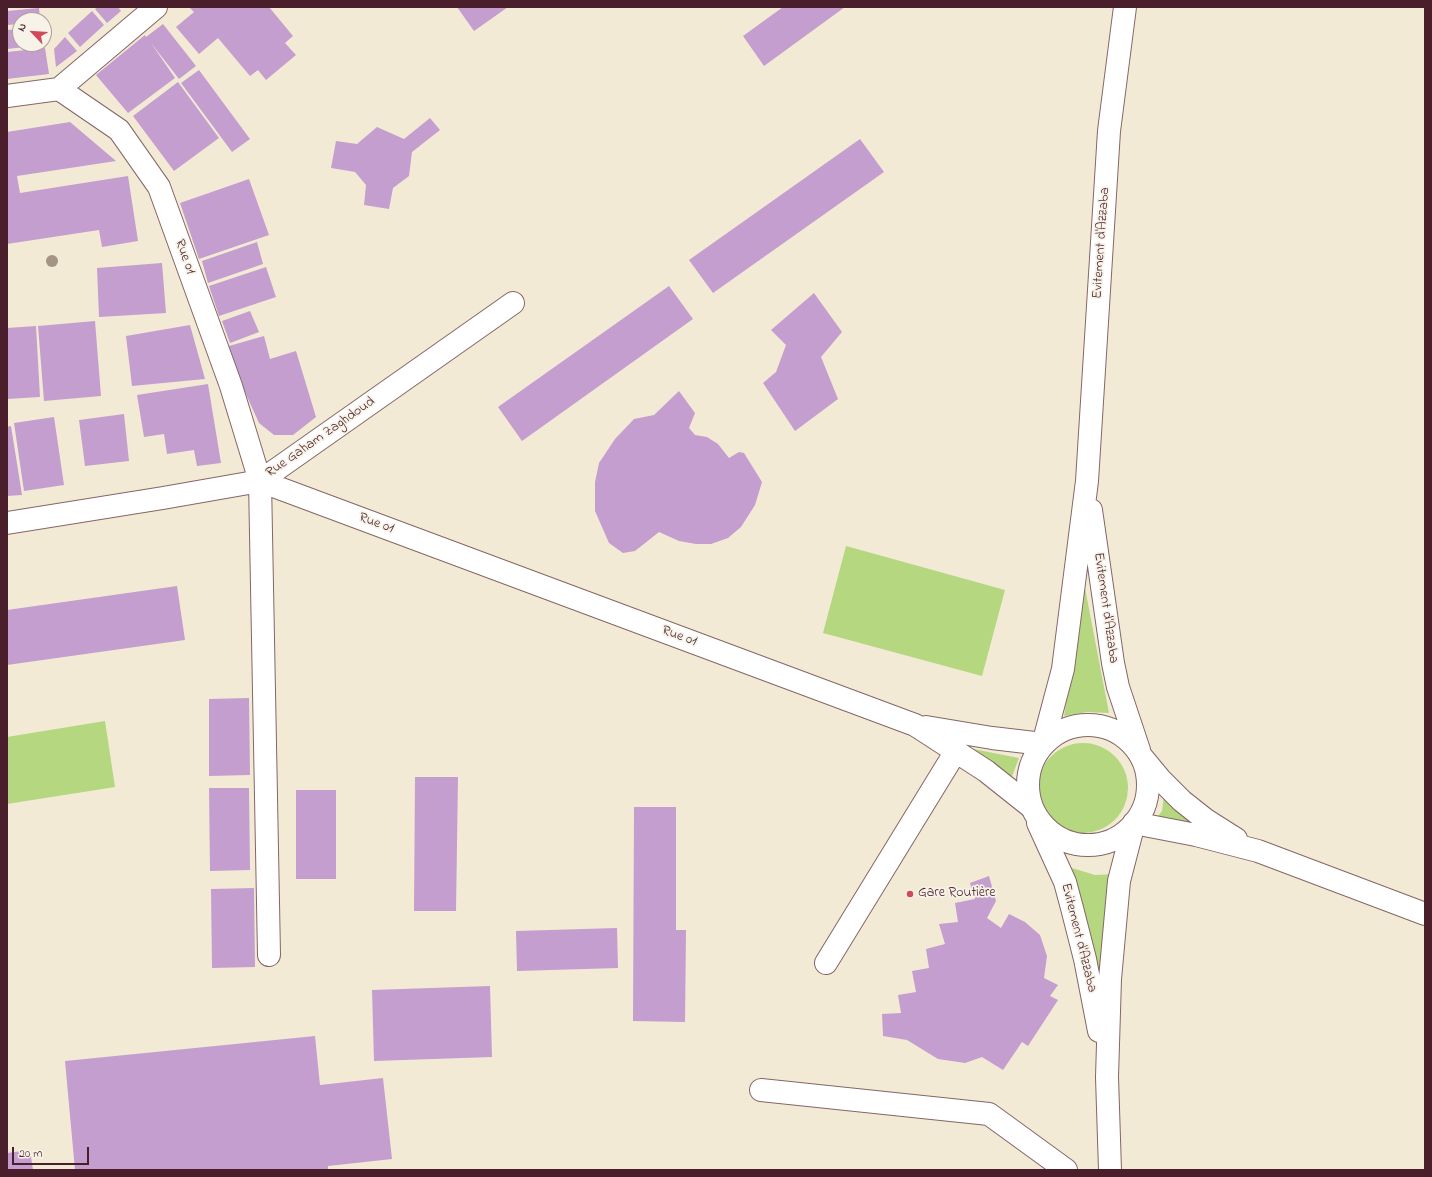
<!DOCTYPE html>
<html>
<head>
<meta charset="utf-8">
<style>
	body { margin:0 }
	#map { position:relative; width:1432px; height:1177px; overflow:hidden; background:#f3ead5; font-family:"Indie Flower",sans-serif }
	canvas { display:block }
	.frame { position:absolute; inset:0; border:8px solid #4a1f2b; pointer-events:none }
	.north { position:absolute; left:12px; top:12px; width:40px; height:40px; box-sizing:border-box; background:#f7f3e8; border:1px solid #b29e9c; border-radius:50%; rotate:295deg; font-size:11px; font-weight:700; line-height:16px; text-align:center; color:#4a1f2b }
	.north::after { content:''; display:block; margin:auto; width:14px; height:18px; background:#d1495b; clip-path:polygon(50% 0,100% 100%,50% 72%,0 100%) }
	.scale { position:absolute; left:12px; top:1147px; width:77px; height:18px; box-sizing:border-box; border:2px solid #4a1f2b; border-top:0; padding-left:5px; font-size:12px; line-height:14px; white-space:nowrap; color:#4a1f2b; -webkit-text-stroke:3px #f7f3e8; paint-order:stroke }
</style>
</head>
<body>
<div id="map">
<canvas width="1432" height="1177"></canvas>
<div class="frame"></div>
<div class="north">N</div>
<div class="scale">20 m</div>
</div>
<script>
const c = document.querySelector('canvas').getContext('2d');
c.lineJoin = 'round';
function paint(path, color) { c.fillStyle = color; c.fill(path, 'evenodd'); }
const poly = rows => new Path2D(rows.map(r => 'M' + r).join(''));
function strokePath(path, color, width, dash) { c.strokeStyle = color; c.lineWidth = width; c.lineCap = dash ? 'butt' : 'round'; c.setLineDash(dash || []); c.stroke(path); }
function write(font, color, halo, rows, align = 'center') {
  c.font = font + ' "Indie Flower",sans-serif'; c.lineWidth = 3.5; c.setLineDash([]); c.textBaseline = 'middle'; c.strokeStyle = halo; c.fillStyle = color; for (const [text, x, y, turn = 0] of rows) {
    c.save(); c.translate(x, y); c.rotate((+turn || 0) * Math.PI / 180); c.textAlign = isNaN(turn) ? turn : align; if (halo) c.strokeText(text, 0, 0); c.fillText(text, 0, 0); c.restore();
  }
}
paint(poly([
	[846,546,1005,590,982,676,823,633],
	[1085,588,1109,713,1087,712,1064,716],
	[105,721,115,787,7,804,7,737],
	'1038 788a45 45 0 1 1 90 0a45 45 0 1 1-90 0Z',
	[963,747,1019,758,1011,779],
	[1164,795,1209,828,1152,824,1162,811],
	[1072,868,1095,875,1118,874,1099,973]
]), '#b4d77f');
paint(poly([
	[98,7,118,7,121,11,107,23,95,9],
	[189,7,269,7,293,36,285,43,296,55,266,80,258,70,250,76,218,38,199,54,176,27,194,12],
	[457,7,508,7,474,31],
	[783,7,845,7,764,66,743,36],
	[39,8,40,20,20,20,20,24,7,25,7,11],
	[92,11,104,25,80,47,68,33],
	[163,24,196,66,179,79,151,43,175,78,128,113,96,75,145,35,146,37],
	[20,29,20,44,42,44,43,45,7,49,7,30],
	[65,37,77,51,56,67,54,49],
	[45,48,49,74,7,79,7,52],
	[199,70,250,139,232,152,181,83],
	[178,82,219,138,174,171,133,116],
	[430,118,440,130,412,152,409,176,393,188,389,209,364,205,366,185,355,172,331,168,336,141,357,144,377,127,404,139],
	[70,122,116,161,17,176,20,193,128,176,138,241,102,247,99,230,7,244,7,132],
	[860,139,884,172,713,293,689,260],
	[249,179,269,235,199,259,180,203],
	[257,242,263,264,208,283,202,261],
	[162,263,166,313,99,317,97,268],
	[266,267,276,297,219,316,209,286],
	[669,286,693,319,522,441,498,407],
	[814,293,842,332,821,357,838,399,795,431,763,383,776,372,786,345,771,330],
	[250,311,259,332,230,343,222,321],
	[95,321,101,396,44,401,38,326],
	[190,325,205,379,132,386,126,336],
	[36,326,40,397,7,399,7,328],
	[264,336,270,359,296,351,316,417,293,435,274,435,259,423,240,381,229,346],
	[208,384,221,463,197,466,194,450,167,454,164,434,144,437,137,395],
	[679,391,695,413,689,428,695,435,707,437,718,444,729,458,739,452,744,453,762,482,755,505,741,527,728,538,711,544,696,544,679,541,659,532,635,551,623,553,609,543,595,511,595,482,599,463,615,439,634,419,654,415],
	[124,414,129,461,85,466,79,420],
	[54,417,64,485,24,491,14,423],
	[11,426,22,495,7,496,7,427],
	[177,586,185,640,7,665,7,610],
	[249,698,250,775,209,776,209,699],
	[415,777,458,777,456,911,414,911],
	[209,788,249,788,250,870,210,871],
	[296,790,336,790,336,879,296,879],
	[634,807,676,807,676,930,686,930,685,1022,633,1021],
	[989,876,996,901,987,918,1001,928,1009,914,1025,922,1040,935,1047,956,1044,978,1058,985,1050,996,1058,1000,1028,1046,1022,1042,1003,1070,982,1057,965,1063,938,1059,907,1040,883,1036,882,1014,901,1013,898,995,916,992,912,971,929,968,926,949,945,944,939,924,958,922,955,903,975,899,970,883],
	[254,888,255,967,212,968,211,889],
	[617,928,618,968,517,971,516,931],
	[490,986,492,1057,374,1061,372,990],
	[315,1036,320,1085,383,1078,392,1159,328,1166,328,1170,75,1170,65,1061],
	[30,1150,33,1170,7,1170,7,1153]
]), '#c39ecf');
const minor = poly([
	[59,89,119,130,159,187,231,386,260,481,269,955],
	[7,96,59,89,156,7],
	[260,481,915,725,986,771,1030,806],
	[7,523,163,498,260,481,513,303],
	[926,727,992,738,1043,744],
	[1141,756,1160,779,1182,801,1206,820,1236,839],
	[1134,823,1196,835,1258,851,1425,914],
	[826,963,956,751],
	[761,1090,989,1114,1066,1170]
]);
const major = poly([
	[1091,510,1113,663,1118,687,1139,750],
	'1028 785a60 60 0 1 1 120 0a60 60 0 1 1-120 0Z',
	[1043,744,1063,669,1087,481,1109,131,1125,7],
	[1038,823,1065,882,1072,908,1085,959,1099,1031],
	[1110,1170,1107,1077,1110,979,1119,881,1134,823]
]);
strokePath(minor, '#856666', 24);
strokePath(major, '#856666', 24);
strokePath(minor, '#fff', 22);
strokePath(major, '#fff', 22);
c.fillStyle = '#a49483';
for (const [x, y] of [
	[52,261]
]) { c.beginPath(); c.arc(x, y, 6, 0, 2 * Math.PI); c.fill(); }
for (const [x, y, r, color] of [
	[910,894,4,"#d1495b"]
]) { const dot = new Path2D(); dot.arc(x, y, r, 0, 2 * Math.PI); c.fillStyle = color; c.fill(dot); strokePath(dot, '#f7f3e8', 1.5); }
write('14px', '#4a1f2b', '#f7f3e8', [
	["Evitement d'Azzaba",1102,243,-86],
	["Rue 01",184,257,70],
	["Rue Gaham Zaghdoud",321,438,-35],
	["Rue 01",376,524,20],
	["Evitement d'Azzaba",1105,608,82],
	["Rue 01",679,637,20],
	["Evitement d'Azzaba",1078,938,76]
]);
write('14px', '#4a1f2b', '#f7f3e8', [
	["Gare Routière",918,894]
], 'left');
</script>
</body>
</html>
